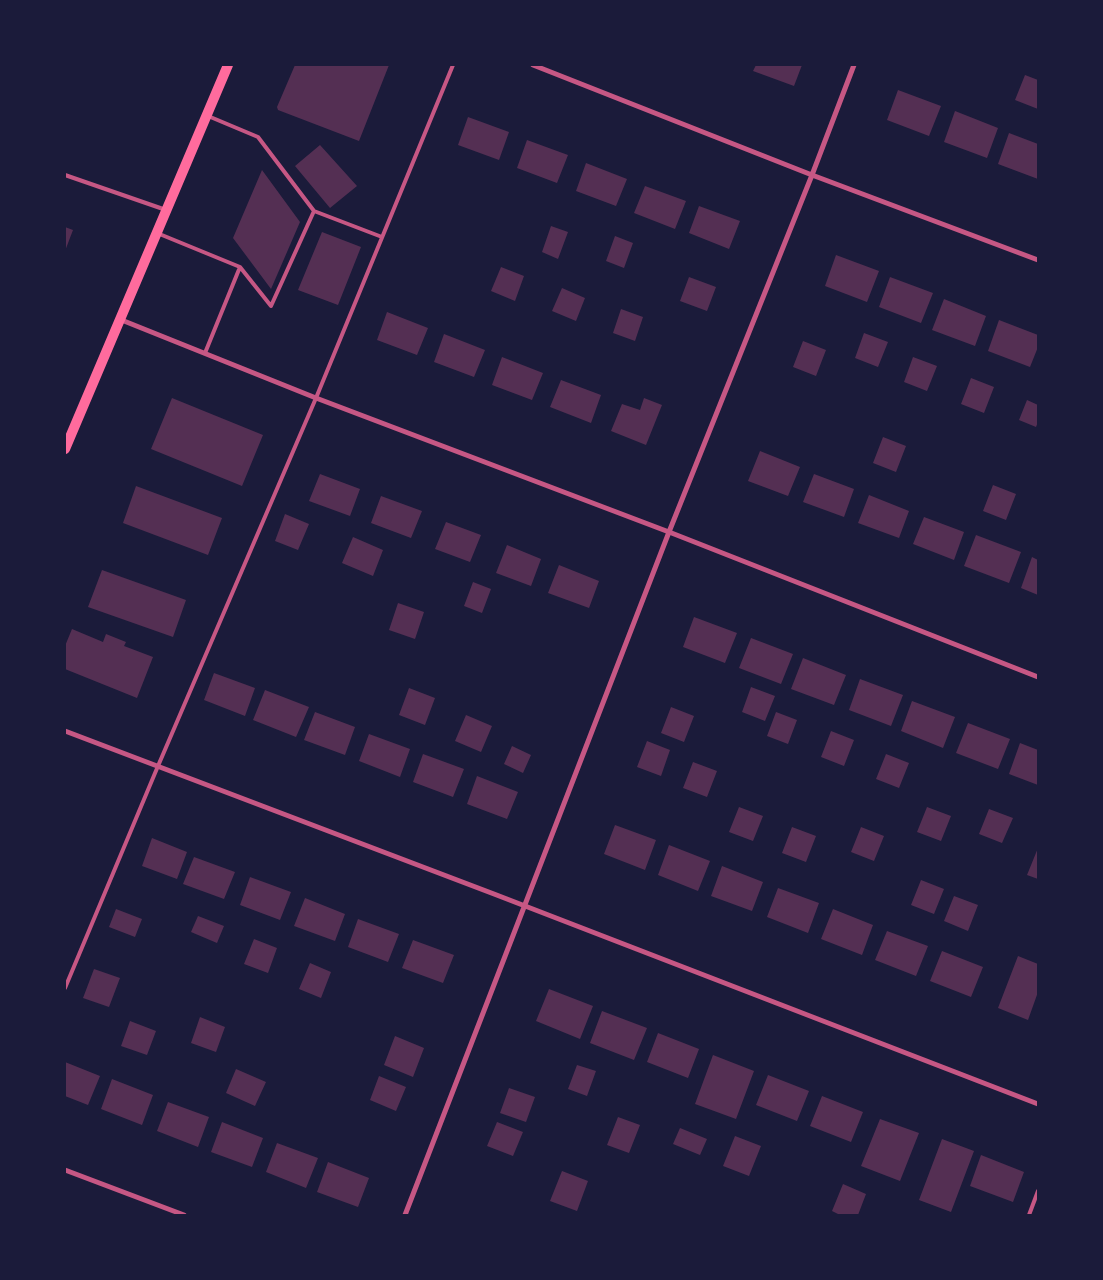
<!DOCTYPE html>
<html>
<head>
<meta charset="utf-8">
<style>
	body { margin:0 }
	#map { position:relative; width:1103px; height:1280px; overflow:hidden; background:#1b1b3a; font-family:"Times New Roman",serif }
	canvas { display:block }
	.frame { position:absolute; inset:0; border:66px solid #1b1b3a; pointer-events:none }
</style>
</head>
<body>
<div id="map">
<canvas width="1103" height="1280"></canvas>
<div class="frame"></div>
</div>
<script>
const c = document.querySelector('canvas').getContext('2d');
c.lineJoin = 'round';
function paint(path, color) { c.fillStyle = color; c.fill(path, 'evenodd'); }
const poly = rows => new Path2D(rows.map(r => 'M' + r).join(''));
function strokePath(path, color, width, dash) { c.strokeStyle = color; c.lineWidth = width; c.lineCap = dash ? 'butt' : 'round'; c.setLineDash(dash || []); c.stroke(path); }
paint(poly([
	[295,65,389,65,359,141,278,110,277,107],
	[756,65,802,65,794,86,753,71],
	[1025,75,1038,80,1038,109,1015,100],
	[898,90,941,106,929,136,887,120],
	[955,111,998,128,987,158,944,142],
	[468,117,509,132,499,160,458,145],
	[1009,133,1038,144,1038,179,998,164],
	[527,140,568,155,557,183,517,168],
	[320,145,357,186,330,208,295,166],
	[586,163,627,179,616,206,576,191],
	[262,170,300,222,271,289,233,238],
	[645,186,686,201,675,229,634,213],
	[699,206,740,221,729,249,689,233],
	[551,226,568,232,558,259,542,252],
	[65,227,73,230,65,251],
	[322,232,361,247,338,305,298,290],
	[615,236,633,243,624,268,606,261],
	[836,255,879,271,867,302,825,286],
	[501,267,524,276,515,301,491,291],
	[689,277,716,287,707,311,680,301],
	[890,277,933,293,921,323,879,307],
	[562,288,585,298,576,321,552,311],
	[944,299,986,316,975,346,932,330],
	[621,309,643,317,635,341,613,333],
	[387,312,428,328,417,355,377,340],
	[999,320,1038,335,1038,347,1030,367,988,351],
	[864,333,888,342,878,367,855,358],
	[444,334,485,350,474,377,434,362],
	[803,341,826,350,816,376,793,367],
	[502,357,543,373,532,400,492,385],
	[913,357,937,366,927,391,904,382],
	[971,378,994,387,984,413,961,404],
	[561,380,601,395,591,423,550,407],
	[172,398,263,435,242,486,151,449],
	[644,398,662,405,646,445,611,431,622,404,640,410],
	[1027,400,1038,405,1038,422,1036,427,1019,420],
	[883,437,906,446,896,472,873,463],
	[760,451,800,467,788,496,748,481],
	[320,474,360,489,350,516,309,501],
	[814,474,854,489,844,517,803,502],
	[993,485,1016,494,1006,520,983,511],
	[136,486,222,518,208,555,123,523],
	[869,495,909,511,899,538,858,523],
	[381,496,422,511,411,538,371,523],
	[285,514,309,524,298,550,275,541],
	[924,517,964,532,954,560,913,544],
	[446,522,481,535,470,562,435,549],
	[976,535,1021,552,1009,583,964,566],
	[353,537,383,550,373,576,342,563],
	[507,545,541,559,531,586,496,573],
	[1032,557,1038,560,1038,595,1021,588],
	[559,565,599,581,589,608,548,593],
	[102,570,186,600,173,637,88,607],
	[473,582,491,589,482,613,464,606],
	[398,603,424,612,415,639,389,630],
	[694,617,737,633,725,663,683,647],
	[72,629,103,642,106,634,126,642,124,646,153,657,137,698,65,669,65,646],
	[751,638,793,654,781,684,739,668],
	[803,658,846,675,834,705,791,689],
	[214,673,255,688,245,716,204,700],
	[860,679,903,695,891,726,849,710],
	[751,687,775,696,765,721,742,712],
	[409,688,435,698,425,725,399,715],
	[265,690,309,707,296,737,253,720],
	[912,701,955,717,943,748,901,731],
	[671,707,694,716,684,742,661,733],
	[315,712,355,727,345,755,304,740],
	[776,712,797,720,788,744,767,736],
	[466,715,492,726,481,752,455,741],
	[968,723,1010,739,998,769,956,753],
	[831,731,854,740,844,766,821,757],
	[369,734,410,749,400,777,359,761],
	[647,741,670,750,661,776,637,767],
	[1020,743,1038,750,1038,785,1009,774],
	[512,746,531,755,523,773,504,764],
	[423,754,464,769,453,797,413,782],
	[886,754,909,763,899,788,876,779],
	[693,762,717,771,707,797,683,788],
	[477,776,518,792,507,819,467,804],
	[739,807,763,816,753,841,729,832],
	[927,807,951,816,941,841,917,832],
	[989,809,1013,818,1002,843,979,834],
	[615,825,656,840,645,870,604,854],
	[792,827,816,836,806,862,782,853],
	[861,827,884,836,874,861,851,852],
	[152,838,187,852,177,879,142,866],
	[669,845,710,861,698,891,658,875],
	[1038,848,1038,879,1027,875],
	[194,857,235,872,224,899,183,884],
	[722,866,763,882,752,911,711,896],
	[250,877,291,892,280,920,240,905],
	[921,880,944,889,934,914,911,905],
	[778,888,819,903,808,933,767,917],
	[954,896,978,905,968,931,944,921],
	[305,898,345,914,335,941,294,926],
	[116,909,142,919,135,937,109,927],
	[833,909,873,925,862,955,821,939],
	[198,916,224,926,217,943,191,932],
	[358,919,399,934,388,962,348,947],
	[887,931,928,946,916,976,875,960],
	[254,939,277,948,268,973,244,964],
	[413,940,454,955,443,983,402,968],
	[942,951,983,967,971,997,930,981],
	[1018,956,1038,964,1038,992,1028,1020,998,1008],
	[310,963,331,972,321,998,299,989],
	[94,969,120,978,109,1007,83,998],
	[549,989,593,1006,580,1039,536,1021],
	[602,1011,647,1028,634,1060,590,1043],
	[200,1017,225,1027,216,1052,191,1043],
	[130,1021,156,1031,147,1055,121,1046],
	[658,1033,699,1049,688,1078,647,1062],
	[395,1036,424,1048,413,1077,384,1065],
	[713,1055,754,1071,736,1119,695,1104],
	[65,1062,100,1076,88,1105,65,1096],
	[577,1065,596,1071,587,1096,568,1089],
	[236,1069,266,1082,255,1106,226,1093],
	[768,1075,809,1091,797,1121,756,1105],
	[379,1076,406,1087,396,1111,370,1100],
	[112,1079,153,1095,142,1125,101,1109],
	[509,1088,535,1097,526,1122,500,1113],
	[822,1096,863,1112,851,1142,810,1126],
	[168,1102,209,1117,198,1147,157,1131],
	[618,1117,640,1125,629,1153,607,1145],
	[880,1119,919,1133,900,1181,861,1166],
	[222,1122,263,1138,252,1167,211,1152],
	[497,1122,523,1132,513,1156,487,1146],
	[680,1128,707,1139,700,1155,673,1144],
	[735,1136,761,1146,749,1176,723,1166],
	[942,1139,974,1151,951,1212,919,1200],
	[277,1143,318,1158,306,1188,266,1172],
	[981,1155,1024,1172,1013,1202,970,1186],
	[328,1162,369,1178,358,1207,317,1192],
	[562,1171,588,1181,577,1211,550,1201],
	[843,1184,866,1194,858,1215,840,1215,832,1211]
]), '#542f53');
strokePath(poly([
	[208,116,258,137,314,211,271,306,240,267],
	[65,175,166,210],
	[314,211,382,237],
	[157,233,240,267,205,353],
	[65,988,158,766,316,398,453,65],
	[1029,1215,1038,1191]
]), '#c65784', 4);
strokePath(poly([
	[533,65,812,175,1038,260],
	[119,319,316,398,669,532,1038,677],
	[65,731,494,894,1038,1104],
	[65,1170,184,1215],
	[405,1215,669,532,812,175,854,65]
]), '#c65784', 5);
strokePath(poly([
	[65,449,228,65]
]), '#ff6b9d', 10);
</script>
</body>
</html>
